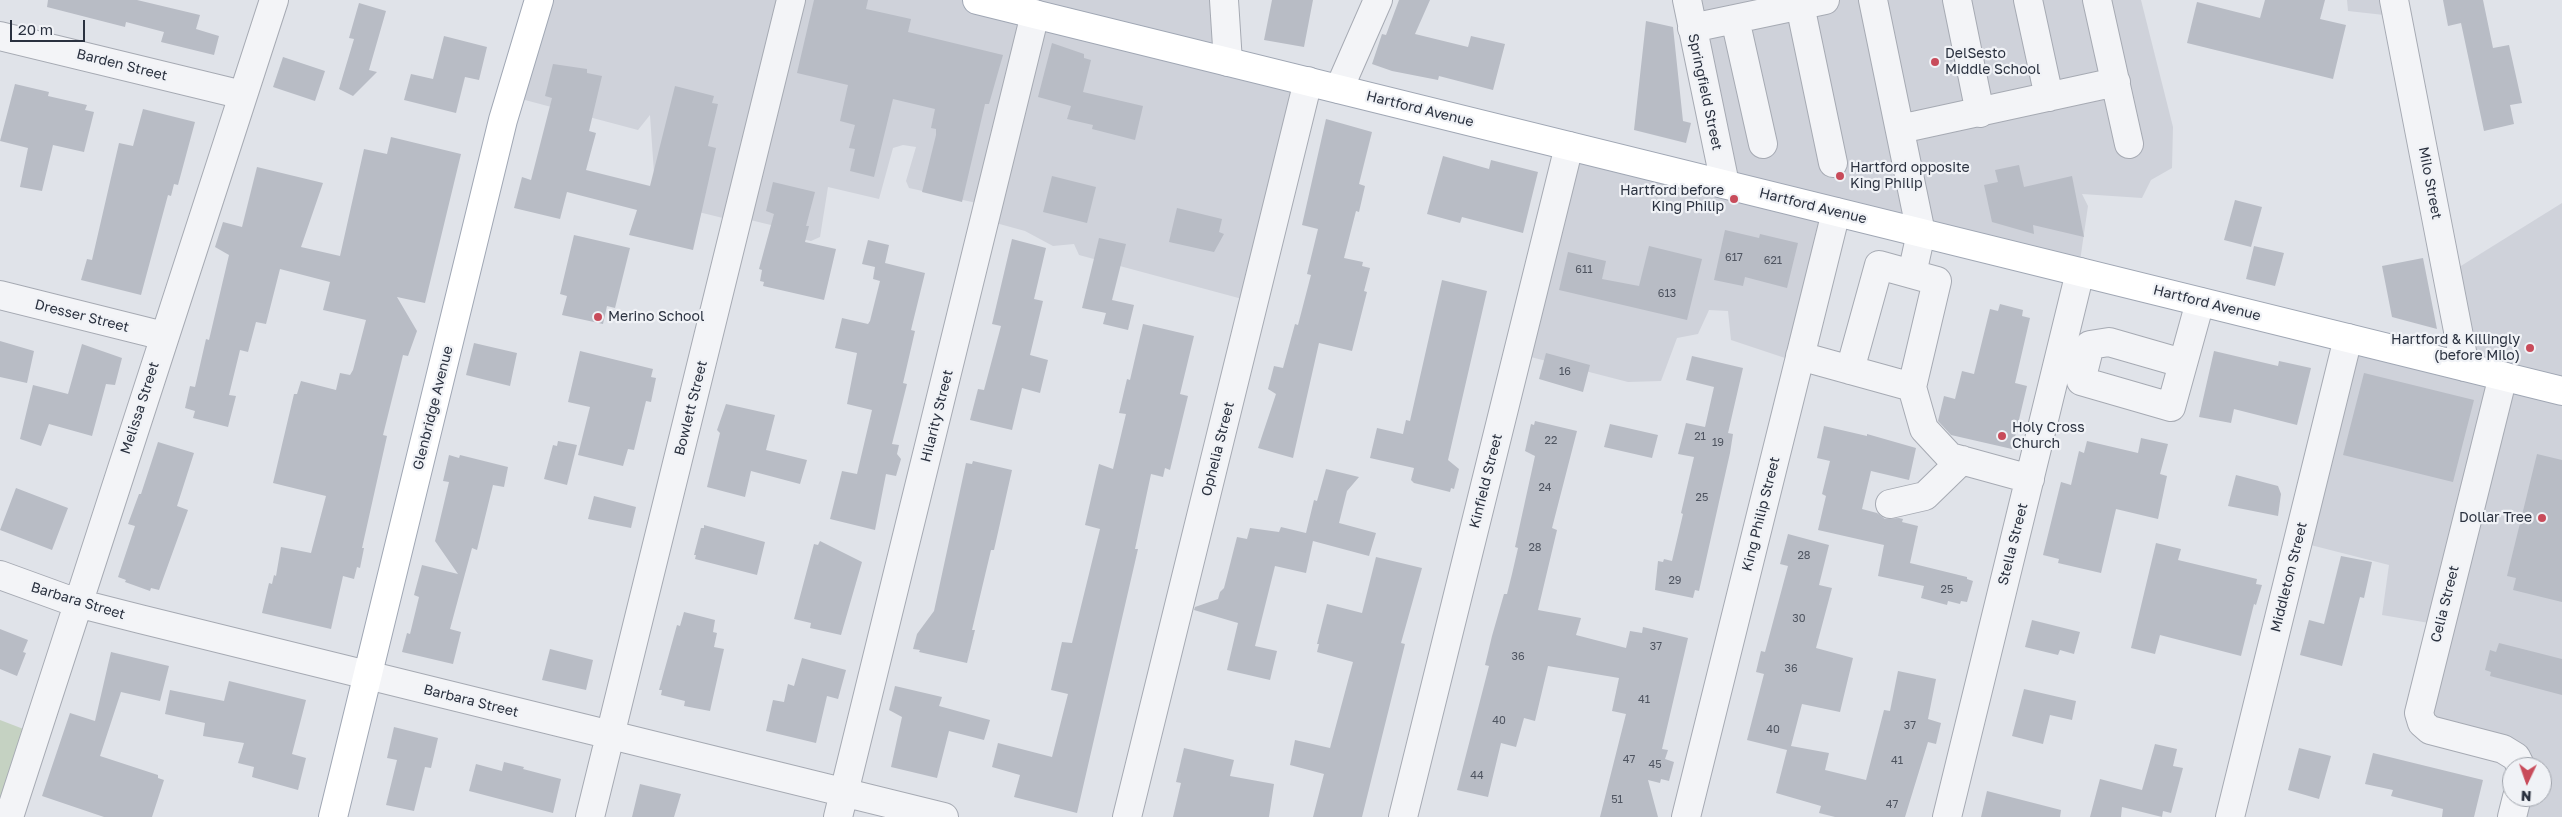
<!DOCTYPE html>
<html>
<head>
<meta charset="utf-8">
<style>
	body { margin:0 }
	#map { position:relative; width:2562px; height:817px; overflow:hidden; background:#e0e3e9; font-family:"Golos Text",sans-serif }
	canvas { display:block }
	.north { position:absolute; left:2502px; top:757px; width:50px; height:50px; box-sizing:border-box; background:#f0f2f6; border:1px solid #a1a5ad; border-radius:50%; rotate:183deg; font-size:14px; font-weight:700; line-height:20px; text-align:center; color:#2a313f }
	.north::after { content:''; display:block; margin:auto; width:18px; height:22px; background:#c84b5a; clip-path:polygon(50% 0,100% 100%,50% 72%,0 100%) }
	.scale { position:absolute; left:10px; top:20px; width:75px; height:22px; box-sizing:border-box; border:2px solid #2a313f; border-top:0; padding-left:6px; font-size:15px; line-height:18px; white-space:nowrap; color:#2a313f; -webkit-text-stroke:4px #f0f2f6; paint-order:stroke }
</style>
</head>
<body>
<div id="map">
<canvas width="2562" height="817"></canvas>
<div class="north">N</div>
<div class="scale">20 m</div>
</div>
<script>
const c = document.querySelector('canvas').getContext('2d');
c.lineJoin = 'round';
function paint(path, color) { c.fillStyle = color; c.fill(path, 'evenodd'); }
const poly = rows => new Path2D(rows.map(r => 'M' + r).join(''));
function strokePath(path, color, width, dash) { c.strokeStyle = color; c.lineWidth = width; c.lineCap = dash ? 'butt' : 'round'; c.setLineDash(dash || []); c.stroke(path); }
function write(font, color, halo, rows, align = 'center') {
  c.font = font + ' "Golos Text",sans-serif'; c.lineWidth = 4.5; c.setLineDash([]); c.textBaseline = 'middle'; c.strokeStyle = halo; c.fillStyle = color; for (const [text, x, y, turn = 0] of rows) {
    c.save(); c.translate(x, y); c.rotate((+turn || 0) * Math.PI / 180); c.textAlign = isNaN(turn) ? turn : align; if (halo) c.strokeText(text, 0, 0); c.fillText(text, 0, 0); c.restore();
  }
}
paint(poly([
	[538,0,1224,0,1231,50,1297,69,1246,300,1079,255,1074,244,1053,246,1025,231,985,220,981,204,909,188,906,181,916,147,903,145,893,148,879,199,828,187,820,237,811,241,787,236,775,226,738,217,731,220,662,203,654,173,650,115,638,130,510,96],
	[1684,0,2141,0,2173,127,2172,168,2151,180,2142,198,2082,194,2088,206,2080,261,1840,203,1797,362,1731,340,1728,311,1709,310,1698,334,1677,338,1661,381,1628,382,1523,355,1570,144,1697,167,1718,168],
	[2347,0,2390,0,2384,15,2348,11],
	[2562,203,2562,817,2510,817,2515,797,2542,797,2542,767,2522,767,2432,721,2435,624,2382,615,2389,565,2295,541,2341,337,2464,359,2456,269]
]), '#cfd2da');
paint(poly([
	[0,720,26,730,0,817]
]), '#c5d2c2');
paint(poly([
	[48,0,137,0,200,15,196,29,219,36,214,55,161,42,164,32,126,22,125,27,47,7],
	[814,0,868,0,866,9,911,19,908,32,1003,55,989,104,985,104,962,202,922,192,936,135,936,129,931,128,935,109,893,99,874,177,850,171,855,149,849,148,855,125,840,121,848,85,797,73],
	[1272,0,1313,0,1304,47,1264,40],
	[1399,0,1430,0,1415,34,1468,47,1471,36,1505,44,1493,90,1439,76,1438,80,1392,71,1372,64,1382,34,1386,35],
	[2265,0,2325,0,2320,19,2346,25,2333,79,2187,43,2197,2,2260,18],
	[2443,0,2483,0,2493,48,2509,45,2522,103,2510,105,2514,124,2484,131,2461,23,2448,26],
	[359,3,386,11,369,70,377,72,353,96,339,89,354,39,349,38],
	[1646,21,1673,27,1683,121,1691,123,1686,143,1634,130],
	[444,36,487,47,479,80,465,77,456,113,404,100,411,74,433,79],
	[1052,43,1084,54,1084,58,1091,60,1083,92,1143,106,1135,140,1092,129,1093,125,1067,119,1071,106,1038,97],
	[283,57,325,71,315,101,273,87],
	[553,64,587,69,587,73,602,76,589,131,596,133,586,170,650,186,675,86,714,96,712,103,718,104,708,146,716,148,693,250,629,235,637,210,567,192,560,219,514,208,522,177,531,180,552,98,545,96],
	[15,84,49,92,48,96,87,105,85,110,94,112,84,152,53,145,42,191,20,187,28,148,0,141],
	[143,109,195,122,178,185,174,184,171,196,168,195,141,295,81,280,87,259,92,260,119,143,133,146],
	[1326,119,1372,132,1359,184,1365,186,1359,212,1356,211,1344,258,1363,262,1362,266,1370,268,1364,291,1367,292,1352,351,1319,343,1293,458,1258,448,1276,394,1268,389,1274,366,1283,368,1295,324,1298,325,1311,275,1307,274,1318,229,1302,225],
	[391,137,461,154,425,303,397,297,417,331,408,356,403,355,383,435,387,436,362,548,364,548,360,568,357,567,354,579,343,576,331,629,262,613,269,583,272,584,274,575,276,576,281,547,311,553,326,496,273,483,294,394,297,394,301,381,336,390,340,373,350,375,353,370,366,320,323,310,330,282,280,269,266,324,256,322,248,352,240,350,229,395,236,396,228,427,193,418,195,411,185,408,190,386,195,387,206,339,209,340,229,255,215,247,223,222,242,227,257,167,323,183,301,247,340,256,364,149,387,154],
	[1443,156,1489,169,1491,160,1538,172,1523,233,1462,217,1460,223,1427,214],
	[2019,165,2024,187,2072,176,2084,237,2033,225,2034,234,1992,222,1984,185,1998,182,1995,170],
	[1052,176,1096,187,1087,223,1043,212],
	[773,182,815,192,806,226,809,226,805,242,836,249,824,300,763,286,764,282,760,281,762,270,759,269,774,214,766,211],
	[2235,200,2262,207,2251,247,2224,240],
	[1177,208,1222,219,1219,232,1224,234,1214,252,1169,242],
	[1725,230,1759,238,1760,234,1798,243,1787,288,1745,277,1743,286,1714,280],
	[574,235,630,248,615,308,607,306,603,324,562,315,567,296,560,294],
	[1099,238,1126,244,1112,300,1134,305,1128,330,1103,324,1106,313,1082,308],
	[1012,239,1046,248,1034,299,1043,301,1030,355,1048,360,1040,393,1022,388,1012,430,970,420,978,389,984,390,1001,326,992,324],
	[868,240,889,245,885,263,925,273,911,330,915,331,903,383,907,384,892,444,899,445,897,454,901,459,896,476,886,474,875,530,830,519,842,471,857,474,872,410,847,404,857,353,835,348,842,318,868,324,870,321,880,281,873,279,875,267,862,264],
	[1649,246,1702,259,1687,320,1559,290,1568,252,1606,261,1602,279,1639,286],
	[2254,246,2284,253,2275,286,2246,279],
	[2423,258,2437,329,2392,317,2382,266],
	[1442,280,1487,291,1448,460,1459,469,1454,489,1451,488,1450,492,1414,483,1411,480,1414,468,1370,458,1377,428,1403,434,1406,420,1410,421],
	[2000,304,2023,310,2022,316,2030,318,2015,383,2027,386,2012,449,1951,435,1938,421,1944,396,1955,399,1962,371,1974,374,1990,309,1998,311],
	[1143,324,1194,336,1180,394,1188,396,1170,470,1165,468,1163,477,1151,474,1135,549,1138,549,1077,813,1014,797,1020,775,992,767,998,743,1052,757,1068,694,1051,690,1062,642,1072,643,1100,529,1085,525,1099,464,1113,469,1126,414,1119,413,1127,379,1130,380],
	[0,341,34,351,27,383,0,377],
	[474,343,517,353,510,386,466,375],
	[82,344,122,358,115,385,106,384,92,436,49,424,41,446,20,439,33,385,68,394],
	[580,351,653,369,651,377,656,378,651,402,646,401,634,450,628,449,623,466,578,455,590,407,568,402],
	[2214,351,2278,366,2279,361,2311,368,2297,425,2234,409,2231,423,2199,417],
	[1546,353,1590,365,1583,392,1539,379],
	[1692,356,1743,368,1728,433,1733,434,1730,453,1699,591,1695,590,1693,598,1655,590,1658,561,1663,562,1664,559,1672,561,1683,514,1681,513,1694,457,1678,454,1686,423,1705,427,1714,387,1686,380],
	[2364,373,2474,400,2453,482,2343,455],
	[726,404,775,415,766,450,807,460,800,484,751,471,745,497,707,487,720,433,717,430],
	[1535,421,1577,431,1552,528,1557,530,1538,610,1581,618,1576,635,1626,648,1630,631,1642,633,1643,627,1688,638,1662,749,1668,750,1665,759,1674,762,1669,781,1661,779,1660,783,1648,780,1658,817,1600,817,1626,714,1612,711,1619,678,1548,666,1535,721,1524,718,1516,747,1501,743,1488,797,1457,790,1489,666,1485,665,1492,636,1504,594,1507,594,1512,574,1518,548,1515,547,1535,456,1525,451,1531,424,1534,425],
	[1610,424,1658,435,1652,458,1604,447],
	[1824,426,1867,436,1867,434,1916,448,1909,480,1871,471,1862,509,1877,513,1885,519,1899,518,1903,519,1902,522,1918,526,1910,563,1967,577,1967,579,1973,581,1967,602,1961,601,1960,604,1948,601,1947,605,1921,598,1924,586,1878,576,1884,545,1818,530,1826,496,1822,494,1830,461,1817,458],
	[2141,438,2168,444,2160,474,2167,476,2158,519,2116,509,2101,573,2058,563,2059,559,2043,555,2061,482,2071,485,2079,451,2084,453,2087,441,2138,453],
	[558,441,577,445,567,485,544,479,553,445,557,446],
	[158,442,194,453,177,506,188,510,159,590,151,588,150,591,125,582,126,580,118,577,135,526,128,524,139,494,141,494],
	[2537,454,2562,460,2562,602,2513,590,2516,578,2507,576],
	[449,455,459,458,460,455,508,467,504,487,493,485,477,550,472,548,450,629,461,632,453,664,402,652,407,633,410,634,419,597,414,595,422,565,458,574,435,541,449,482,443,481],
	[973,461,1012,470,994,550,991,550,972,630,975,630,967,663,919,652,920,650,913,649,917,634,934,611,966,463,972,464],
	[1326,469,1359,477,1347,491,1339,523,1376,533,1369,556,1313,541,1306,573,1275,566,1255,646,1277,651,1270,680,1227,670,1238,623,1194,610,1195,607,1218,599,1220,592,1224,588,1237,537,1247,539,1250,528,1279,532,1281,527,1306,533,1314,500,1317,501],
	[2236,475,2278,486,2281,494,2278,516,2228,506],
	[16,488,68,508,52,550,0,530],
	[594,496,636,507,631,528,588,519],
	[704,525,765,542,757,575,695,559,696,555,694,555,701,528,704,528],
	[1788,534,1829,545,1819,585,1832,588,1816,648,1853,658,1840,712,1802,704,1791,746,1829,753,1825,770,1866,780,1884,710,1890,711,1898,671,1936,679,1928,719,1941,723,1936,744,1928,742,1905,817,1835,817,1819,813,1821,806,1776,793,1787,750,1747,740,1764,674,1756,672,1761,651,1765,652,1788,566,1780,564],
	[820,541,862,562,841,635,810,628,811,623,794,619,814,544,818,545],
	[2156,543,2181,549,2178,560,2257,579,2256,584,2262,585,2256,605,2254,604,2241,656,2160,635,2155,654,2131,648],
	[2341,556,2372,562,2364,598,2360,597,2342,666,2300,655,2309,620,2324,624],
	[1376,557,1422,568,1401,643,1405,644,1362,817,1313,817,1324,774,1290,765,1295,740,1330,748,1353,662,1317,652,1319,644,1317,644,1327,604,1362,613],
	[684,612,715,620,713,632,717,633,714,647,724,649,710,711,684,706,685,701,661,695,662,690,659,690,677,625,680,626],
	[2032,620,2080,632,2074,654,2060,650,2058,655,2025,647],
	[0,629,28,640,23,652,26,653,17,676,0,669],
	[2499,643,2562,659,2562,695,2490,676,2491,672,2485,670,2490,650,2496,652],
	[550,649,593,660,586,690,542,680],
	[111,652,169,666,160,701,121,692,100,756,158,775,158,778,164,780,152,817,104,817,42,796,70,713,95,721],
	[802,658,846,670,838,699,827,696,816,743,766,731,773,700,784,702,788,684,794,686],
	[229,681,306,700,292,754,306,758,298,790,252,777,254,767,238,763,244,743,203,736,205,723,165,714,170,690,224,701],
	[895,686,942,697,939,706,990,720,984,740,949,731,937,778,891,767,902,717,889,710],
	[2024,689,2076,701,2072,720,2050,715,2043,744,2012,736],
	[394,727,438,738,431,768,425,767,414,811,386,805,397,760,387,758],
	[2155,744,2177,749,2173,766,2183,768,2171,813,2163,811,2162,817,2122,807,2121,817,2090,817,2100,779,2142,790],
	[1184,748,1234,760,1230,776,1274,784,1269,817,1173,817,1181,783,1176,782],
	[2299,748,2331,756,2319,799,2288,790],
	[2373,753,2483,780,2474,817,2442,817,2443,809,2391,796,2393,790,2365,784],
	[504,762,524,767,523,769,561,779,553,813,469,791,476,764,502,771],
	[640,784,681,794,674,817,632,817],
	[1987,791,2061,810,2060,817,1981,817]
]), '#b8bcc5');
const minor = poly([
	[1224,0,1228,62],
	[1687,0,1725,184],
	[1873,0,1921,233,1912,274],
	[1957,0,1980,113],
	[2028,0,2049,97],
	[2097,0,2129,144],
	[2394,0,2465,367],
	[1800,5,1833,163],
	[1735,19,1763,144],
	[1692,28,1825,0],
	[0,36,243,95],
	[1339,89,1378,0],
	[1900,129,2116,82],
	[0,295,164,336],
	[1800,356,1912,387,1937,281,1879,265,1850,370],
	[2182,363,2109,342,2090,345,2081,381,2171,407,2200,302],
	[2503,376,2419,713,2422,723,2430,730,2503,749,2516,757,2521,767],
	[1912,387,1924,429,1950,457,2030,479],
	[1890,504,1925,496,1962,460],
	[0,575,77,603,140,619,944,817],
	[9,817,274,0],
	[590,817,791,0],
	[838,817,1035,14],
	[1127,817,1308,81],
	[1403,817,1569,146],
	[1686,817,1836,212],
	[1947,817,2080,272],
	[2230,817,2348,338],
	[2512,817,2517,797]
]);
const major = poly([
	[977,0,2562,391],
	[333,817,503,120,539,0]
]);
strokePath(minor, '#a6aab3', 30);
strokePath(major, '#a0a7b4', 30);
strokePath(minor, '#f3f4f7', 28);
strokePath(major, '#fff', 28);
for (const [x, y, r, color] of [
	[1935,62,5,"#c84b5a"],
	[1840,176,5,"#c84b5a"],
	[1734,199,5,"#c84b5a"],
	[598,317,5,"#c84b5a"],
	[2530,348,5,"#c84b5a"],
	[2002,436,5,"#c84b5a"],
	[2542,518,5,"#c84b5a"]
]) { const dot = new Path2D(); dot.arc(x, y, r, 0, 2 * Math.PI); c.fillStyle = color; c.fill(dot); strokePath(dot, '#f0f2f6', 2); }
write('11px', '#4e5460', null, [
	["617",1734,258],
	["621",1773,261],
	["611",1584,270],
	["613",1667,294],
	["16",1565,372],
	["21",1700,437],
	["22",1551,441],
	["19",1718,443],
	["24",1545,488],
	["25",1702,498],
	["28",1535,548],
	["28",1804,556],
	["29",1675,581],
	["25",1947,590],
	["30",1799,619],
	["37",1656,647],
	["36",1518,657],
	["36",1791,669],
	["41",1644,700],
	["40",1499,721],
	["37",1910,726],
	["40",1773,730],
	["47",1629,760],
	["41",1897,761],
	["45",1655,765],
	["44",1477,776],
	["51",1617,800],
	["47",1892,805]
]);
write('14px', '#2a313f', '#f0f2f6', [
	["DelSesto",1945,54],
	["Middle School",1945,70],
	["Hartford opposite",1850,168],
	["King Philip",1850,184],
	["Hartford before",1724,191,"right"],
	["King Philip",1724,207,"right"],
	["Merino School",608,317],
	["Hartford & Killingly",2520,340,"right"],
	["(before Milo)",2520,356,"right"],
	["Holy Cross",2012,428],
	["Church",2012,444],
	["Dollar Tree",2532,518,"right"]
], 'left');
write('14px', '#2a313f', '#f0f2f6', [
	["Barden Street",122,65,14],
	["Springfield Street",1705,92,78],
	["Hartford Avenue",1420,109,14],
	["Milo Street",2430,183,79],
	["Hartford Avenue",1813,206,14],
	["Hartford Avenue",2207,303,14],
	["Dresser Street",82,316,14],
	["Melissa Street",140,408,-72],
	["Glenbridge Avenue",433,408,-76],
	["Bowlett Street",691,408,-76],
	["Hilarity Street",937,416,-76],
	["Ophelia Street",1218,449,-76],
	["Kinfield Street",1486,481,-76],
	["King Philip Street",1761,514,-76],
	["Stella Street",2013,544,-76],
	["Middleton Street",2289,577,-76],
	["Barbara Street",78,601,17],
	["Celia Street",2445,604,-76],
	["Barbara Street",471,701,14]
]);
</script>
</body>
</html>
